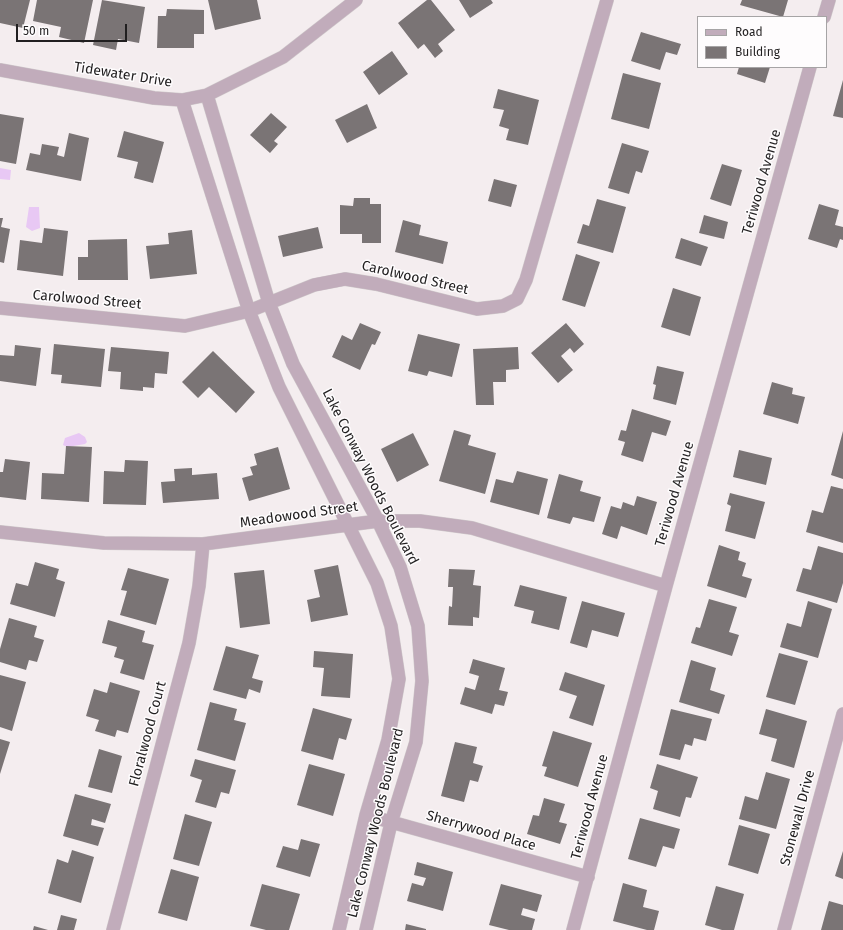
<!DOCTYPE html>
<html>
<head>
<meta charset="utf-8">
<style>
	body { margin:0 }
	#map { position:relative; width:843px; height:930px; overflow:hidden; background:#f4edef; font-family:"Fira Sans",sans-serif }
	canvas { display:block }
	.legend { position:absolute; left:697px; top:16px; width:130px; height:52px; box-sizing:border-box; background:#fefcfd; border:1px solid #a6a4a5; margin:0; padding:5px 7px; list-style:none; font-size:12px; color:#211f20 }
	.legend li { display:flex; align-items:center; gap:8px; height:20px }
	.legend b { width:20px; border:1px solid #a6a4a5 }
	.scale { position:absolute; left:16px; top:24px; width:111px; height:18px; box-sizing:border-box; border:2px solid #211f20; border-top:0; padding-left:5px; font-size:12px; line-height:14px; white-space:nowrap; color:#211f20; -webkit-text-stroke:3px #fefcfd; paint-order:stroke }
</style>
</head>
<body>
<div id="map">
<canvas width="843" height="930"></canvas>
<ul class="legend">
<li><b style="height:5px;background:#c1acbb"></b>Road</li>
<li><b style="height:11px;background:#7a7475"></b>Building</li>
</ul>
<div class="scale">50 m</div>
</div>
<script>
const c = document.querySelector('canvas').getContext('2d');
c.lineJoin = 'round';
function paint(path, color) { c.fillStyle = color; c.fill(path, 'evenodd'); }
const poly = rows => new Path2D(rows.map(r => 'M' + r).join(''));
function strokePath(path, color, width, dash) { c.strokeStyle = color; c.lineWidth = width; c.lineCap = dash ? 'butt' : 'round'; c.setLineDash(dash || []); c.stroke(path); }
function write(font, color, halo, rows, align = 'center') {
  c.font = font + ' "Fira Sans",sans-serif'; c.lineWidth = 3; c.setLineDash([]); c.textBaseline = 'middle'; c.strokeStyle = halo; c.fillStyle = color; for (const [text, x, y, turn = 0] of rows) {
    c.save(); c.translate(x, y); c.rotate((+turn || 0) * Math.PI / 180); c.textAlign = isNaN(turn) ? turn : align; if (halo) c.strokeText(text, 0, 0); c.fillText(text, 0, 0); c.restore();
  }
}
paint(poly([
	[0,168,11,170,10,180,0,179],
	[29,207,39,207,40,228,32,231,26,227],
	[79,433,85,437,87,442,85,444,67,447,63,445,65,438]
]), '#e8c8f4');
paint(poly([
	[0,0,30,0,23,28,0,23],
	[37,0,93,0,84,43,59,37,61,27,33,21],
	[102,0,145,7,139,43,118,39,116,50,93,45],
	[208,0,257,0,261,19,215,30],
	[427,0,431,0,455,30,438,44,443,51,435,58,424,44,418,49,398,23],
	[459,0,491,0,493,3,470,18],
	[742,0,788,0,783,17,740,5],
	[167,9,204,10,204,34,194,34,194,48,157,48,158,16,166,16],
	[641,32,681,44,677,55,666,52,660,70,631,61],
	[392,51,408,74,379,95,363,72],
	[739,67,770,67,765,83,737,74],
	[623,73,661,83,649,129,611,119],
	[843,80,843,118,833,116],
	[498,89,539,100,528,145,506,140,509,129,499,126,504,110,493,108],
	[367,104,377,128,347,143,335,120],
	[271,113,287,127,274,141,278,144,270,153,250,135],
	[0,114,24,118,16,164,0,161],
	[124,131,164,142,153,183,134,178,138,162,117,157],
	[69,133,89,138,81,181,26,170,30,153,40,155,42,144,59,147,57,155,64,157],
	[622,143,649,151,642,173,636,171,629,194,608,188],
	[722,164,742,170,731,206,710,199],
	[494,179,517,185,511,207,488,201],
	[354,198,370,198,370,204,381,204,381,243,362,243,362,234,340,234,340,205,353,206],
	[597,199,626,207,613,253,577,243,583,224,589,226],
	[819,204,839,210,835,225,843,227,843,240,840,239,837,248,808,239],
	[704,215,728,222,724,239,699,233],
	[0,218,3,218,1,227,10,229,4,263,0,262],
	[403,220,421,225,419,235,448,242,443,264,395,252],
	[318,227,323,248,283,257,278,236],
	[44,228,68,231,63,276,17,270,20,240,42,243],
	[192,230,197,274,150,279,146,246,169,244,168,233],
	[681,238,708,247,701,266,675,258],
	[127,239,128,280,78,280,78,257,88,257,88,240],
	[576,254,600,262,585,307,562,300],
	[673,288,701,297,690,336,661,327],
	[360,323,381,332,375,345,372,344,360,370,332,357,342,335,352,340],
	[566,323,584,344,574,353,570,348,561,356,573,370,558,383,531,353],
	[418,334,460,344,452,377,429,371,427,376,408,371],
	[54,344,105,349,101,387,61,383,62,375,51,374],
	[15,345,41,348,36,386,0,381,0,355,14,356],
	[111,347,169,352,167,374,155,373,154,388,143,387,143,391,120,389,121,372,108,371],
	[518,347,519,369,506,370,506,382,493,382,494,405,476,405,473,349],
	[213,351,255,392,236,413,209,387,198,398,182,382],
	[657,366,684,372,676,405,653,399,656,385,653,384],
	[772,382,793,388,792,394,805,397,798,424,763,414],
	[632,409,671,421,666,436,652,432,643,462,621,455,625,442,618,440,621,430,626,431],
	[454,430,471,435,468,445,496,453,485,494,439,481],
	[843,431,843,479,831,475],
	[413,433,429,465,397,482,381,449],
	[66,446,92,447,89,502,41,499,42,473,64,474],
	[278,447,290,489,249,501,242,478,253,475,250,467,257,465,254,454],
	[739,450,772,458,766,485,733,477],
	[5,459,30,462,26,500,0,497,0,472,3,472],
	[125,460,148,461,146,505,103,504,104,471,124,472],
	[192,468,192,475,217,473,219,499,163,503,161,482,175,481,174,469],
	[517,471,548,479,539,515,490,502,496,479,513,483],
	[559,474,583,481,580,491,601,497,594,522,573,517,570,524,547,518],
	[831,486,843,489,843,543,806,532,812,510,823,513],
	[730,493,765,502,755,539,725,531,731,506,727,504],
	[637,496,657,502,647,535,621,526,617,539,602,534,611,506,621,509,623,502,634,506],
	[719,545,740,552,738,560,746,563,742,576,752,579,746,598,707,586],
	[818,546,843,553,843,583,837,603,796,591,803,568,811,570],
	[35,562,59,569,56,579,65,582,55,617,10,604,16,583,28,586],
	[338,565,348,615,311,622,307,600,320,597,314,570],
	[128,568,169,579,156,625,120,615,127,591,121,590],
	[449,569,475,570,473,585,481,586,479,618,473,617,473,626,448,625,449,606,452,607,453,587,448,587],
	[264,570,270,624,240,628,234,573],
	[520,585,567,597,559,630,531,623,534,611,514,606],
	[709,599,737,607,729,632,739,635,732,656,691,643,696,627,700,628],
	[582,601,625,613,618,637,592,630,587,648,570,643],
	[808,601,832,609,818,658,780,647,787,623,801,627],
	[9,618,37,626,34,637,44,640,37,662,29,660,26,670,0,662,0,649],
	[108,620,145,631,142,642,154,645,144,680,120,673,124,660,114,657,117,647,102,643],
	[226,646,259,655,252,678,263,681,260,693,249,689,246,699,213,690],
	[314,651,353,654,350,698,321,696,324,668,313,667],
	[779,653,808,661,795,705,766,697],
	[473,659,505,668,499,690,508,692,504,706,495,704,492,714,460,704,465,687,475,690,479,676,469,673],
	[691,660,716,668,710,690,725,695,719,714,679,702],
	[565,672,605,685,593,726,569,718,577,696,559,690],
	[0,675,26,682,12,731,0,727],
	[110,682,140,691,128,733,117,730,115,737,95,731,99,720,86,716,94,689,107,693],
	[210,702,237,709,234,720,246,723,235,761,197,750],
	[313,708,352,719,346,740,339,738,333,760,301,751],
	[671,709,712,719,706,741,694,738,692,746,685,744,680,760,659,755],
	[766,709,807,721,794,768,771,761,777,739,759,734],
	[553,731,592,743,578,787,544,776,547,767,542,766],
	[0,739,10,742,0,774],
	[455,742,477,747,473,763,483,766,478,782,470,780,464,802,441,796],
	[99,749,122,756,112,793,88,787],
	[195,759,236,770,229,794,221,792,216,808,195,802,202,780,190,776],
	[309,764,345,774,333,816,297,805],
	[657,764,698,777,691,798,686,797,680,817,653,809,658,791,650,788],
	[766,772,790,779,776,829,739,819,745,796,758,800],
	[75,794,111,804,105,823,92,819,91,825,104,828,98,846,63,836],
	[544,798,565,804,559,822,567,824,560,844,527,834,533,815,539,816],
	[185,814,212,822,199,866,173,859],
	[640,818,680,829,674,849,663,846,656,867,628,859],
	[739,825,770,834,758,874,728,865],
	[301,839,320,844,310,877,276,867,283,846,298,850],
	[72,850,94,857,81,903,48,893,57,859,68,863],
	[843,851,843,879,835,876],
	[417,862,453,872,443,911,407,901,412,883,423,886,426,878,414,875],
	[171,869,199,877,187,921,158,913],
	[623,883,647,890,643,907,659,911,654,930,647,930,613,921],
	[262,884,300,894,289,930,266,930,250,926],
	[501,884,542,895,537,912,523,908,521,915,535,919,532,930,509,930,489,925],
	[716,886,744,894,734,930,722,930,705,925],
	[829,901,843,905,843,930,821,930],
	[61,915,77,919,74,930,57,930],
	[406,924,426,929,426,930,405,930],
	[34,926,48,930,33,930]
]), '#7a7475');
const minor = poly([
	[824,17,829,0],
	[0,70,154,98,182,100,207,95,283,57,356,0],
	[207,95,269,303,293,364,378,521,400,567,418,626,422,681,416,742,391,823,366,930],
	[182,100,249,311,279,387,377,583,391,626,399,679,388,740,366,815,339,930],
	[0,308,185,326,249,311,314,285,345,279,376,284,477,309,503,306,517,299,526,280,607,0],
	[0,532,104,543,203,544,378,521,420,521,472,528,666,586],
	[366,815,588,877],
	[113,930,189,643,199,586,203,544],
	[573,930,666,586,810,67],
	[784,930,843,714]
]);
strokePath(minor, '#cec8ca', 14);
strokePath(minor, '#c1acbb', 13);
write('14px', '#211f20', '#fefcfd', [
	["Tidewater Drive",123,75,9],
	["Teriwood Avenue",762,182,-74],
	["Carolwood Street",415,278,13],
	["Carolwood Street",87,300,5],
	["Lake Conway Woods Boulevard",370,477,63],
	["Teriwood Avenue",675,494,-74],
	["Meadowood Street",299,515,-8],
	["Floralwood Court",148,734,-75],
	["Teriwood Avenue",590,807,-75],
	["Stonewall Drive",798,818,-75],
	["Lake Conway Woods Boulevard",376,823,-76],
	["Sherrywood Place",481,831,16]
]);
</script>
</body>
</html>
